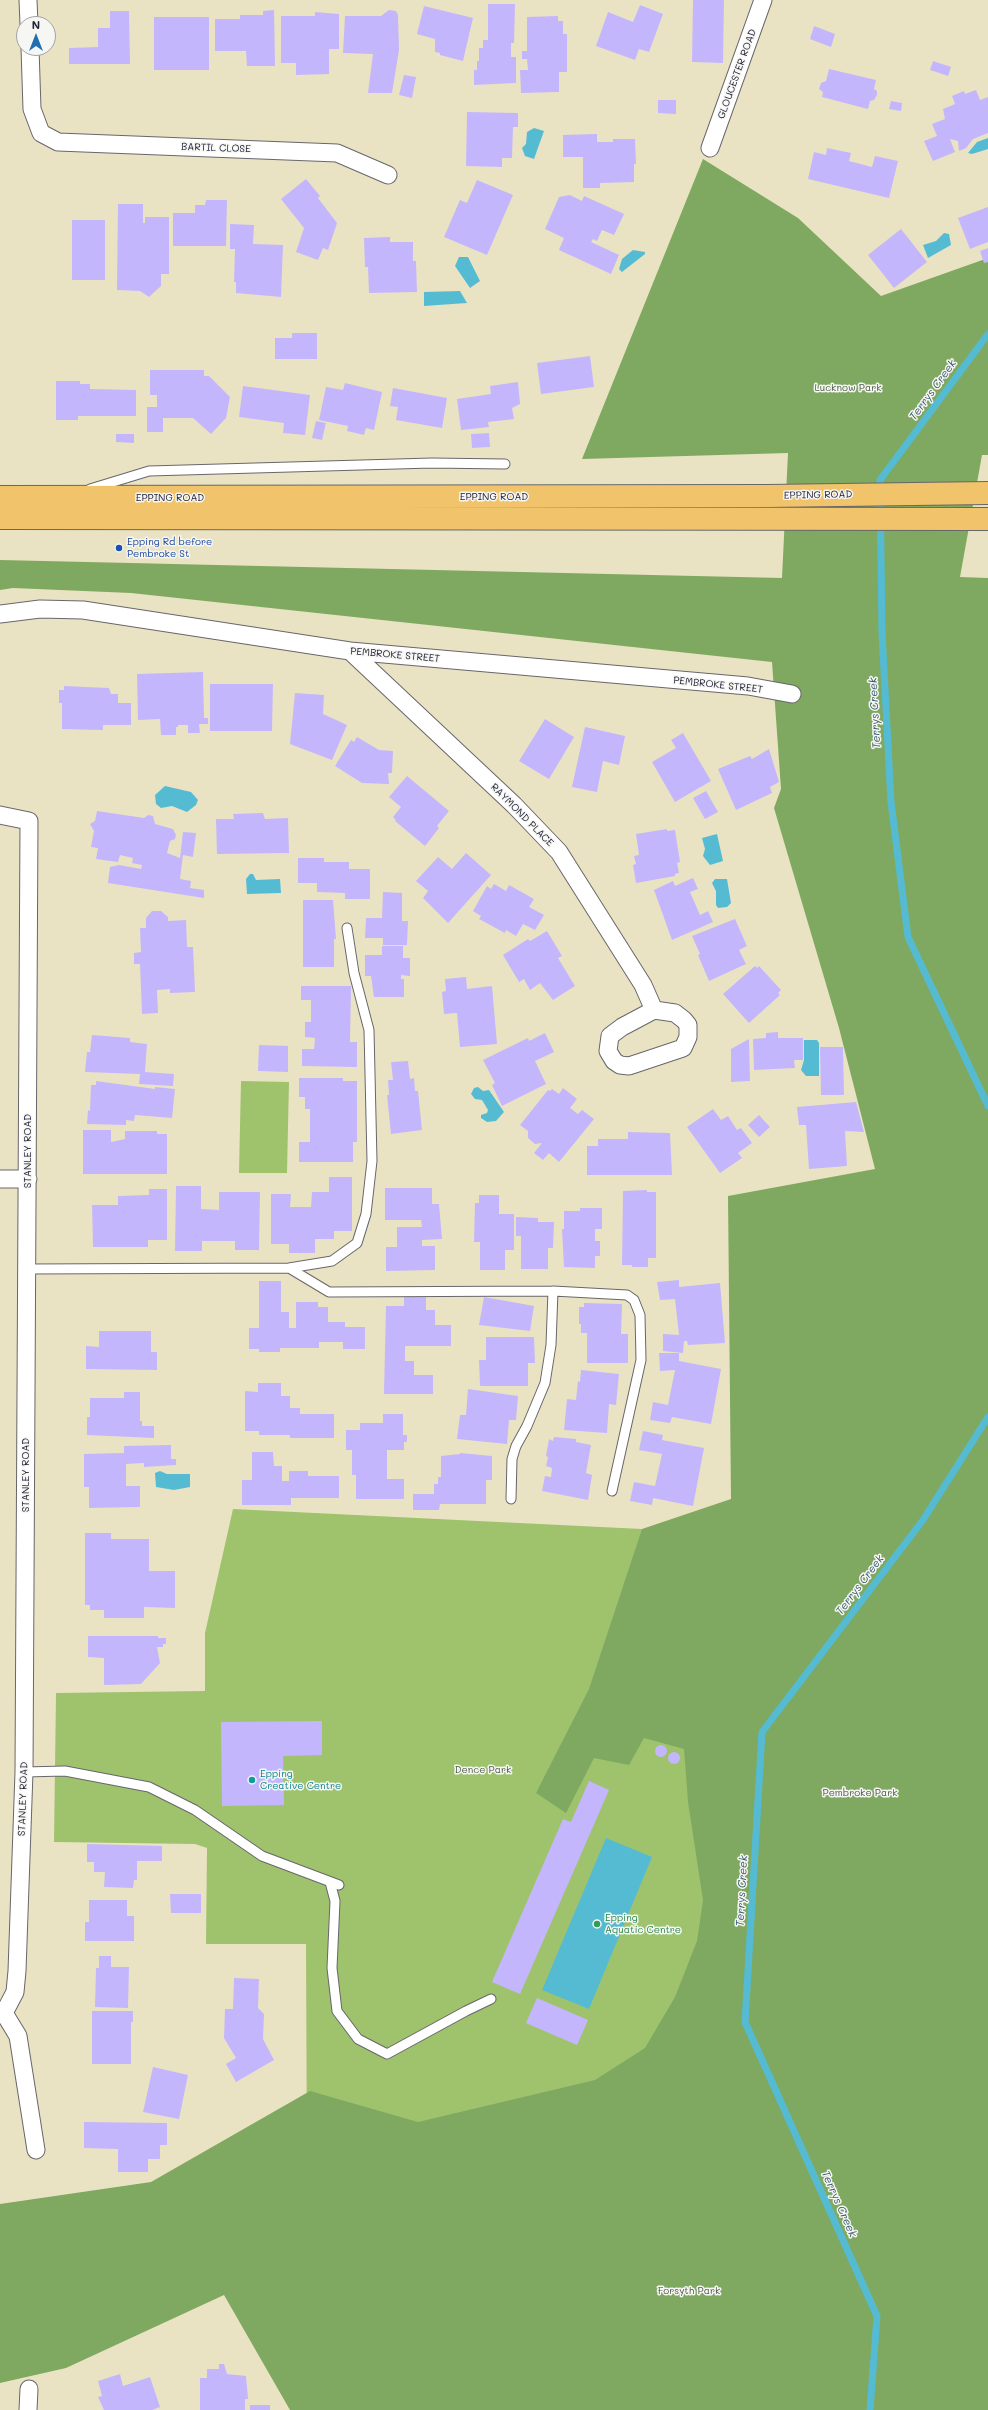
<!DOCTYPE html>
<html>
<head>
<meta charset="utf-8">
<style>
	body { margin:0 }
	#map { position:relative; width:988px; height:2410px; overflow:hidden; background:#eae3c3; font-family:Mali,sans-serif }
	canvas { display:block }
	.north { position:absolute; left:16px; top:16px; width:40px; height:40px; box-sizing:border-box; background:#f6f6f2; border:1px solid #a1a1a9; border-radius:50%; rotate:0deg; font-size:11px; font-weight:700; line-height:16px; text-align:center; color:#22223b }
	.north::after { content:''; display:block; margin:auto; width:14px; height:18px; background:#1f6fb2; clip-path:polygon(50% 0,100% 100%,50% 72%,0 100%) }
</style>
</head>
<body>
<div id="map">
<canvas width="988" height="2410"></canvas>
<div class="north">N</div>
</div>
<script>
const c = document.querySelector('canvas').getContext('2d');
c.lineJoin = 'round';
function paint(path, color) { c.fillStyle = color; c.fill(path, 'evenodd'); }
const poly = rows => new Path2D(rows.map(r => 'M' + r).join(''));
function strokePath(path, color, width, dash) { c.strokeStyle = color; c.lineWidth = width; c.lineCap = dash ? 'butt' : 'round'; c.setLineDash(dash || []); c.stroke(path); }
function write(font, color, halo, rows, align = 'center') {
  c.font = font + ' Mali,sans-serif'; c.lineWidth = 3; c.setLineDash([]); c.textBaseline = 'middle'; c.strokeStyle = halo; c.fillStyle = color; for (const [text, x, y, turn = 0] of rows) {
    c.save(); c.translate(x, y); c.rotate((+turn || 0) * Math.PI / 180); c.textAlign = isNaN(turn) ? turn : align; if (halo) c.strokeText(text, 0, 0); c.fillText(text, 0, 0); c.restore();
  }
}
paint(poly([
	[241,1081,289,1082,287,1173,239,1173],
	[233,1509,642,1529,988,2410,307,2175,306,1944,206,1944,207,1848,195,1844,54,1842,56,1693,205,1691,205,1633]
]), '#9fc36d');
paint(poly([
	[703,159,798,218,881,296,988,258,988,455,982,455,960,577,988,578,988,2410,290,2410,224,2295,66,2368,0,2383,0,2204,151,2182,310,2091,418,2122,595,2080,645,2048,675,1997,697,1941,703,1900,688,1802,684,1749,644,1738,629,1765,594,1758,566,1813,536,1793,589,1689,642,1529,731,1499,728,1196,875,1169,839,1028,774,808,781,789,772,662,131,593,13,588,0,590,0,560,782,578,788,453,582,459]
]), '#7fa960');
paint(poly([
	[534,128,544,131,534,159,525,156,522,148,526,144,527,132],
	[988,138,988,149,972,154,968,153,977,142],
	[944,233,949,234,951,245,928,258,923,245,936,241],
	[633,250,645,252,645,254,622,272,619,269,622,259],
	[459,257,468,257,480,281,470,288,455,266],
	[460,291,467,303,424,306,424,292],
	[165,786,191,792,198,800,196,805,187,812,172,806,161,808,156,804,155,795],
	[717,834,723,861,710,865,703,856,705,849,702,838],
	[250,874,253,874,256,880,280,879,281,893,247,894,246,879],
	[715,879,727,879,731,903,727,907,718,908,716,905,716,891,712,883],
	[804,1040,817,1040,819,1043,819,1076,806,1076,801,1070,804,1060],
	[478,1087,483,1091,489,1090,504,1112,496,1121,487,1122,481,1118,481,1115,487,1113,488,1110,482,1100,475,1099,471,1094,474,1088],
	[160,1471,167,1474,190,1474,190,1487,174,1490,156,1487,155,1473],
	[606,1838,652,1857,589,2009,542,1990]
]), '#55bbd3');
strokePath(poly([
	[988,334,880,480,882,633,891,802,908,937,988,1106],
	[870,2410,877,2316,745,2022,762,1732,923,1520,988,1417]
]), '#55bbd3', 7);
paint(poly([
	[693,0,724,0,723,63,692,62],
	[488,4,515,4,514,43,511,43,511,57,516,57,516,83,474,85,474,70,477,70,477,61,479,61,479,48,483,48,483,40,488,40],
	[640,5,663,14,649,52,639,49,635,60,596,46,608,12,633,22],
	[424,6,473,18,463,61,440,55,440,53,435,52,435,39,417,34],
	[274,10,275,66,247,66,246,51,215,51,215,19,240,19,240,15,263,15,263,11],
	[389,10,396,11,398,15,399,50,392,93,368,93,373,54,343,53,345,16,381,16],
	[110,11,129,11,130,64,69,64,69,48,98,47,98,28,110,28],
	[315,12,339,14,339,49,329,49,329,74,296,75,296,63,281,63,281,16,315,16],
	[558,16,558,21,563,21,563,34,567,34,567,72,559,72,559,92,521,93,520,70,528,70,527,59,522,59,522,51,527,51,527,17],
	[154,17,209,17,209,70,154,70],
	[814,26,835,34,831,47,810,39],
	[933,61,951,67,948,76,930,70],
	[829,69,876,80,874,89,877,91,877,95,874,100,870,101,868,109,822,97,823,92,819,89,821,83,826,81],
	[404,75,416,77,412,98,399,95],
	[976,90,980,100,988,97,988,133,973,139,966,148,959,151,958,141,950,139,955,152,933,161,924,141,937,136,932,124,945,119,943,109,955,104,952,96,964,91,965,94],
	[658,100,676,100,676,114,658,113],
	[891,101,902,103,901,111,889,109],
	[467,112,518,113,518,127,513,127,512,158,502,158,502,167,466,166],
	[597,134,597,142,613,142,613,139,635,139,636,164,634,164,634,182,600,183,600,188,583,188,583,157,563,157,563,135],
	[827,148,851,153,849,161,872,167,875,156,898,161,889,198,808,179,814,152,826,155],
	[306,179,320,196,318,198,337,223,328,250,323,248,318,260,296,252,304,228,281,199],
	[477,180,513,195,487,255,444,237,460,200,467,203],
	[570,195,582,201,584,196,624,214,614,235,602,230,597,241,593,239,591,242,619,255,611,274,559,250,564,238,545,229,559,197],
	[206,200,227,200,226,246,173,246,173,213,195,213,195,205,205,205],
	[118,204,143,204,143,223,145,223,145,217,169,217,169,274,161,274,161,286,149,297,140,291,117,290],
	[988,207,988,242,970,249,958,218],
	[72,220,105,220,105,280,72,280],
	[230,224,254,225,253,244,283,245,281,297,236,293,236,282,234,282,235,249,230,249],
	[901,229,927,262,894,288,868,255],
	[390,237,390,242,413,242,413,261,416,261,417,292,369,293,368,267,365,267,364,238],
	[988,248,988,262,984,263,980,251],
	[292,333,317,333,317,359,275,359,275,338,292,338],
	[590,356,594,387,541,394,537,363],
	[150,370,204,370,204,376,209,376,230,397,226,418,211,434,193,418,163,418,163,432,147,432,147,407,157,407,157,395,150,395],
	[56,381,80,381,80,384,90,384,90,389,136,390,136,416,78,416,78,420,56,420],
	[518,382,520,404,512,408,514,419,488,422,489,427,461,430,457,399,491,394,490,386],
	[345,383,382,392,374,430,366,428,364,435,347,431,348,426,319,420,326,387,343,390],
	[243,386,310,395,305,435,283,433,284,423,239,417],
	[393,388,447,398,442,428,396,420,398,407,390,406],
	[316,421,326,423,322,440,312,438],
	[489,433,490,447,472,448,471,434],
	[116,434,134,434,134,443,116,442],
	[203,672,204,718,208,718,208,724,199,724,200,733,188,733,188,725,178,725,178,727,176,727,176,735,161,735,160,719,138,720,137,674],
	[210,684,273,684,272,731,210,731],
	[64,686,109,688,111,694,118,694,118,703,131,703,131,725,103,725,103,730,62,729,62,703,59,703,59,690,64,690],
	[295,693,324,695,323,714,347,725,332,760,290,744],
	[545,719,574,737,549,779,519,761],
	[585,727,625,736,619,765,603,761,597,792,572,787],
	[683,733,711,781,675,802,652,762,676,748,671,740],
	[357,737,379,750,393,751,392,773,388,773,389,784,362,783,335,766,351,740,354,742],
	[769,749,779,782,770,787,772,793,736,810,718,769,750,756,752,759],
	[407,776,449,811,437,826,439,828,425,846,395,821,396,820,393,817,401,807,389,797],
	[706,791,718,812,705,819,693,798],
	[97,811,144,818,148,815,153,816,155,824,173,829,176,835,175,839,170,841,167,853,180,858,183,832,196,833,193,857,183,855,180,879,191,881,190,888,204,890,204,898,108,883,110,867,119,865,141,869,142,865,132,863,133,858,120,855,118,862,96,859,98,848,91,847,94,831,90,824,95,821],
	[263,813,265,819,288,818,289,853,217,854,216,819,234,819,233,814],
	[667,829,667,831,675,830,680,862,677,863,679,873,675,874,675,876,636,883,633,865,636,864,634,856,639,855,636,834],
	[466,853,491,875,448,923,423,898,428,891,416,881,438,857,452,869],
	[298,858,324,858,324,862,349,862,349,869,370,869,370,899,345,899,345,893,317,892,317,883,298,883],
	[693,878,698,889,690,892,700,915,708,911,713,922,672,940,654,890,673,881,675,886],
	[494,884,506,891,509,885,534,899,529,907,544,915,535,930,523,924,516,936,506,930,505,933,479,919,481,916,473,911,487,886,491,889],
	[383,892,402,893,402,921,408,921,407,945,383,945,383,938,365,938,366,918,382,918],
	[303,900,333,900,336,939,334,939,334,967,303,967],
	[152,911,161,911,168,917,168,921,186,920,187,947,193,947,195,992,170,993,170,989,157,990,158,1013,142,1014,140,964,134,964,134,953,141,952,140,928,146,928,146,918],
	[735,919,747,946,739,950,746,964,709,981,698,955,700,954,692,936],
	[547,931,562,956,558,958,575,986,553,1000,540,983,530,990,524,979,519,982,503,955,528,939,530,941],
	[382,946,403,946,403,958,410,958,410,976,401,975,401,979,404,979,404,997,374,997,371,976,365,976,365,955,382,955],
	[755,966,757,968,759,966,781,990,778,993,780,995,749,1023,723,994],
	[466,977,467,989,492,986,497,1044,460,1047,457,1013,444,1014,442,992,446,991,445,979],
	[301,986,351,986,350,1042,357,1042,357,1067,302,1066,302,1049,314,1049,315,1038,305,1037,305,1022,311,1022,311,1000,301,1000],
	[778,1032,778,1038,803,1038,803,1060,794,1060,795,1068,754,1070,753,1039,766,1038,766,1033],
	[545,1033,554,1052,535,1061,546,1084,502,1106,492,1085,495,1083,483,1060,528,1038,529,1041],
	[92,1035,130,1038,130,1042,147,1044,145,1072,174,1074,173,1086,139,1084,140,1074,85,1072,87,1052,90,1052],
	[749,1039,750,1081,731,1082,731,1049],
	[259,1045,288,1046,288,1072,258,1071],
	[820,1047,843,1047,844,1095,821,1095],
	[408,1061,410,1079,414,1078,415,1091,418,1091,422,1130,391,1134,387,1095,389,1095,388,1080,393,1080,391,1062],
	[299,1078,343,1078,343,1081,357,1081,357,1142,353,1142,353,1162,299,1162,299,1142,310,1142,310,1109,305,1109,305,1097,299,1097],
	[96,1081,155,1089,155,1087,175,1089,172,1118,135,1115,134,1121,126,1120,126,1125,87,1124,88,1110,90,1111,91,1085,96,1085],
	[563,1088,577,1099,570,1108,578,1114,582,1110,594,1119,559,1162,549,1153,543,1160,534,1153,542,1143,535,1144,528,1138,528,1131,520,1125,548,1090,550,1091,552,1089,559,1094],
	[856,1102,864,1132,845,1131,847,1166,809,1169,806,1125,799,1125,797,1107],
	[713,1109,721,1120,728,1116,737,1130,741,1128,752,1143,738,1153,742,1158,720,1173,687,1127],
	[759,1115,770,1127,759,1137,748,1125],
	[83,1130,111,1130,111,1142,125,1139,125,1131,157,1131,157,1134,167,1134,167,1174,83,1174],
	[628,1132,670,1133,672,1175,587,1175,587,1146,598,1146,598,1139,628,1139],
	[329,1177,352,1177,352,1231,334,1231,334,1239,315,1239,315,1253,289,1253,289,1244,271,1244,271,1194,291,1194,290,1207,311,1207,312,1192,329,1192],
	[176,1186,201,1186,201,1209,219,1210,219,1192,260,1192,259,1250,235,1250,235,1241,202,1241,202,1251,175,1251],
	[385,1188,432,1188,432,1204,439,1204,442,1239,422,1240,422,1246,435,1246,435,1270,386,1271,386,1247,397,1247,397,1227,422,1227,421,1220,385,1220],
	[149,1189,167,1189,167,1240,148,1240,148,1247,93,1247,92,1205,118,1205,118,1196,149,1195],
	[647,1190,647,1192,656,1192,656,1258,648,1258,648,1267,632,1267,632,1265,622,1265,623,1191],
	[479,1195,499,1195,499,1214,514,1214,514,1250,505,1250,505,1270,480,1270,480,1242,474,1242,475,1203,479,1203],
	[580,1208,602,1208,602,1229,595,1229,595,1241,600,1241,600,1256,595,1256,595,1268,564,1267,562,1229,564,1229,564,1211,580,1211],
	[516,1217,538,1218,538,1222,554,1222,553,1248,548,1248,548,1269,521,1269,521,1236,516,1236],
	[679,1280,679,1287,720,1283,725,1343,688,1345,687,1341,684,1341,683,1353,663,1351,663,1334,679,1335,675,1299,660,1300,657,1282],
	[259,1281,281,1281,281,1312,289,1312,289,1328,296,1328,296,1302,318,1302,318,1307,328,1307,328,1322,345,1322,345,1327,365,1327,365,1349,343,1349,343,1342,319,1342,319,1348,280,1348,280,1352,259,1352,259,1349,249,1349,249,1328,259,1328],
	[404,1295,426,1295,426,1310,435,1310,435,1325,451,1325,451,1346,405,1346,405,1361,414,1361,414,1375,433,1375,433,1394,384,1394,386,1306,404,1306],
	[484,1297,534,1306,530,1331,479,1325],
	[584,1303,622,1304,621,1334,628,1334,628,1363,587,1363,587,1333,581,1333,581,1324,579,1324,579,1307,584,1307],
	[99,1331,151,1331,151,1352,157,1352,157,1370,86,1369,86,1346,99,1347],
	[486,1337,534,1337,535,1363,528,1363,528,1386,480,1386,479,1360,486,1360],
	[659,1353,679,1353,679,1361,721,1369,711,1424,672,1417,670,1423,650,1420,653,1402,668,1405,675,1370,660,1371],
	[581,1370,619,1374,616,1405,609,1404,607,1433,564,1430,567,1399,576,1400,578,1381,580,1382],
	[258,1383,281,1383,281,1396,290,1396,290,1408,300,1408,300,1414,334,1414,334,1438,290,1438,290,1435,259,1435,259,1431,245,1431,245,1391,258,1392],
	[468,1389,518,1396,516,1420,509,1420,507,1444,457,1439,460,1415,466,1415],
	[124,1392,140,1392,140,1421,142,1421,142,1426,154,1426,154,1438,87,1435,87,1417,90,1417,90,1398,124,1398],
	[383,1414,403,1414,403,1435,407,1435,407,1442,404,1442,404,1450,387,1450,387,1479,404,1479,404,1499,356,1499,356,1475,352,1475,352,1450,346,1450,346,1430,360,1430,360,1423,383,1423],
	[643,1431,663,1435,662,1440,704,1448,693,1506,653,1498,652,1505,630,1501,634,1482,655,1486,662,1454,639,1450],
	[554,1437,576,1439,576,1442,591,1445,586,1473,592,1475,588,1500,542,1491,545,1476,551,1477,552,1468,546,1466,548,1457,546,1456,549,1439,553,1441],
	[171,1445,171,1459,176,1459,176,1465,144,1467,144,1463,126,1464,126,1486,140,1486,140,1507,89,1508,89,1487,84,1487,84,1454,124,1453,124,1446],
	[252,1452,273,1452,274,1466,282,1466,282,1481,289,1481,289,1471,308,1471,308,1476,339,1476,339,1498,291,1498,291,1505,242,1505,242,1480,252,1480],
	[460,1453,492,1456,492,1480,486,1480,486,1504,440,1504,439,1510,413,1510,413,1494,434,1494,434,1484,438,1484,438,1477,441,1477,441,1456,460,1454],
	[85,1533,111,1533,111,1539,149,1539,149,1571,175,1571,175,1608,144,1607,144,1618,104,1618,104,1610,90,1610,90,1605,85,1605],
	[88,1636,158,1636,158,1638,166,1638,166,1644,163,1644,163,1647,157,1647,160,1663,141,1684,104,1685,104,1658,88,1657],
	[322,1721,322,1755,283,1756,284,1805,222,1806,221,1722],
	'655 1751a6 6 0 1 1 12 0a6 6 0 1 1-12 0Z',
	'668 1758a6 6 0 1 1 12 0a6 6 0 1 1-12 0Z',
	[589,1781,609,1790,520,1994,492,1982,563,1819,571,1822],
	[87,1844,162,1846,162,1861,137,1861,137,1880,134,1880,133,1888,104,1887,105,1872,94,1872,94,1862,87,1862],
	[170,1894,201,1894,201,1913,171,1913],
	[89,1900,127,1900,127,1916,134,1916,134,1941,85,1941,85,1922,89,1922],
	[99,1956,111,1956,111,1967,129,1967,128,2008,95,2007,96,1968,99,1968],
	[234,1978,259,1979,258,2008,264,2014,263,2039,274,2060,236,2082,226,2064,236,2058,224,2038,225,2009,233,2009],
	[537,1998,588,2020,577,2045,526,2023],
	[92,2011,133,2011,133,2022,131,2022,131,2064,92,2064],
	[153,2067,188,2075,179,2119,143,2112],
	[84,2122,167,2123,167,2145,160,2145,160,2159,148,2159,148,2172,118,2172,118,2149,84,2148],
	[219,2364,224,2364,227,2374,246,2376,248,2399,245,2399,245,2410,200,2410,200,2378,207,2378,207,2369,219,2369],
	[120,2374,123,2386,150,2377,160,2407,152,2410,104,2410,98,2397,102,2396,98,2381],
	[250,2405,270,2405,270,2410,250,2410]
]), '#c4b6fd');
const lane = poly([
	[90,489,149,471,432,463,505,464],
	[289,1268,329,1292,553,1291,627,1295,634,1300,640,1315,641,1360,612,1491],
	[27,1269,289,1268,332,1261,357,1243,366,1214,372,1161,369,1030,354,973,347,928],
	[511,1499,512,1459,516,1446,527,1426,545,1383,551,1345,553,1291],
	[24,1772,65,1771,149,1787,195,1810,262,1856,339,1885],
	[330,1882,335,1901,332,1968,337,2011,358,2039,387,2054,466,2011,491,1999]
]);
const street = poly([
	[28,0,29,24],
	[30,48,32,109,41,133,58,142,337,153,388,175],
	[710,148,763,0],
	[0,614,40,609,83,610,350,651,748,686,792,694],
	[350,651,514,805,559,852,643,985,654,1010],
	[0,815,29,821,24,1772,17,1971,15,1992,4,2013,18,2036,36,2150],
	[654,1010,675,1013,684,1020,688,1025,688,1037,683,1048,629,1066,620,1065,614,1061,608,1051,610,1036,622,1027,654,1010],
	[0,1179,28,1179],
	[28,2410,29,2389]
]);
const primary = poly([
	[0,497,767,496,988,493],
	[0,518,988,519]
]);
strokePath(lane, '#68666b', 11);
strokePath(street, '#68666b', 19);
strokePath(primary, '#68666b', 24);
strokePath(lane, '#fff', 9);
strokePath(street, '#fff', 17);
strokePath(primary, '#f1c36a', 22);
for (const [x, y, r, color] of [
	[119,548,4,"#1a4fb4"],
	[252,1780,4,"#0f9aa8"],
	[597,1924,4,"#2e9e5b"]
]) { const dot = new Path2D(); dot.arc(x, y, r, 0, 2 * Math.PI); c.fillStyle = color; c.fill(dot); strokePath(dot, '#f6f6f2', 1.5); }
write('10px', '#22223b', '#f6f6f2', [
	["GLOUCESTER ROAD",737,74,-70],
	["BARTIL CLOSE",216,148,2],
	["EPPING ROAD",818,495,-1],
	["EPPING ROAD",494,497],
	["EPPING ROAD",170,498],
	["PEMBROKE STREET",395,655,5],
	["PEMBROKE STREET",718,685,6],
	["RAYMOND PLACE",522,815,45],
	["STANLEY ROAD",28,1151,-90],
	["STANLEY ROAD",26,1475,-90],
	["STANLEY ROAD",23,1799,-88]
]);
write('10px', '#4e5a4c', '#f6f6f2', [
	["Lucknow Park",848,388],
	["Dence Park",483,1770],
	["Pembroke Park",860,1793],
	["Forsyth Park",689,2291]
]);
write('10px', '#164399', '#f6f6f2', [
	["Epping Rd before",127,542],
	["Pembroke St",127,554]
], 'left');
write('10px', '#0d838f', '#f6f6f2', [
	["Epping",260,1774],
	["Creative Centre",260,1786]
], 'left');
write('10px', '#27864d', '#f6f6f2', [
	["Epping",605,1918],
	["Aquatic Centre",605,1930]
], 'left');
write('italic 11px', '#345870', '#f6f6f2', [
	["Terrys Creek",933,390,-54],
	["Terrys Creek",875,713,-93],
	["Terrys Creek",860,1585,-53],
	["Terrys Creek",742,1891,-87],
	["Terrys Creek",839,2204,66]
]);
</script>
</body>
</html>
